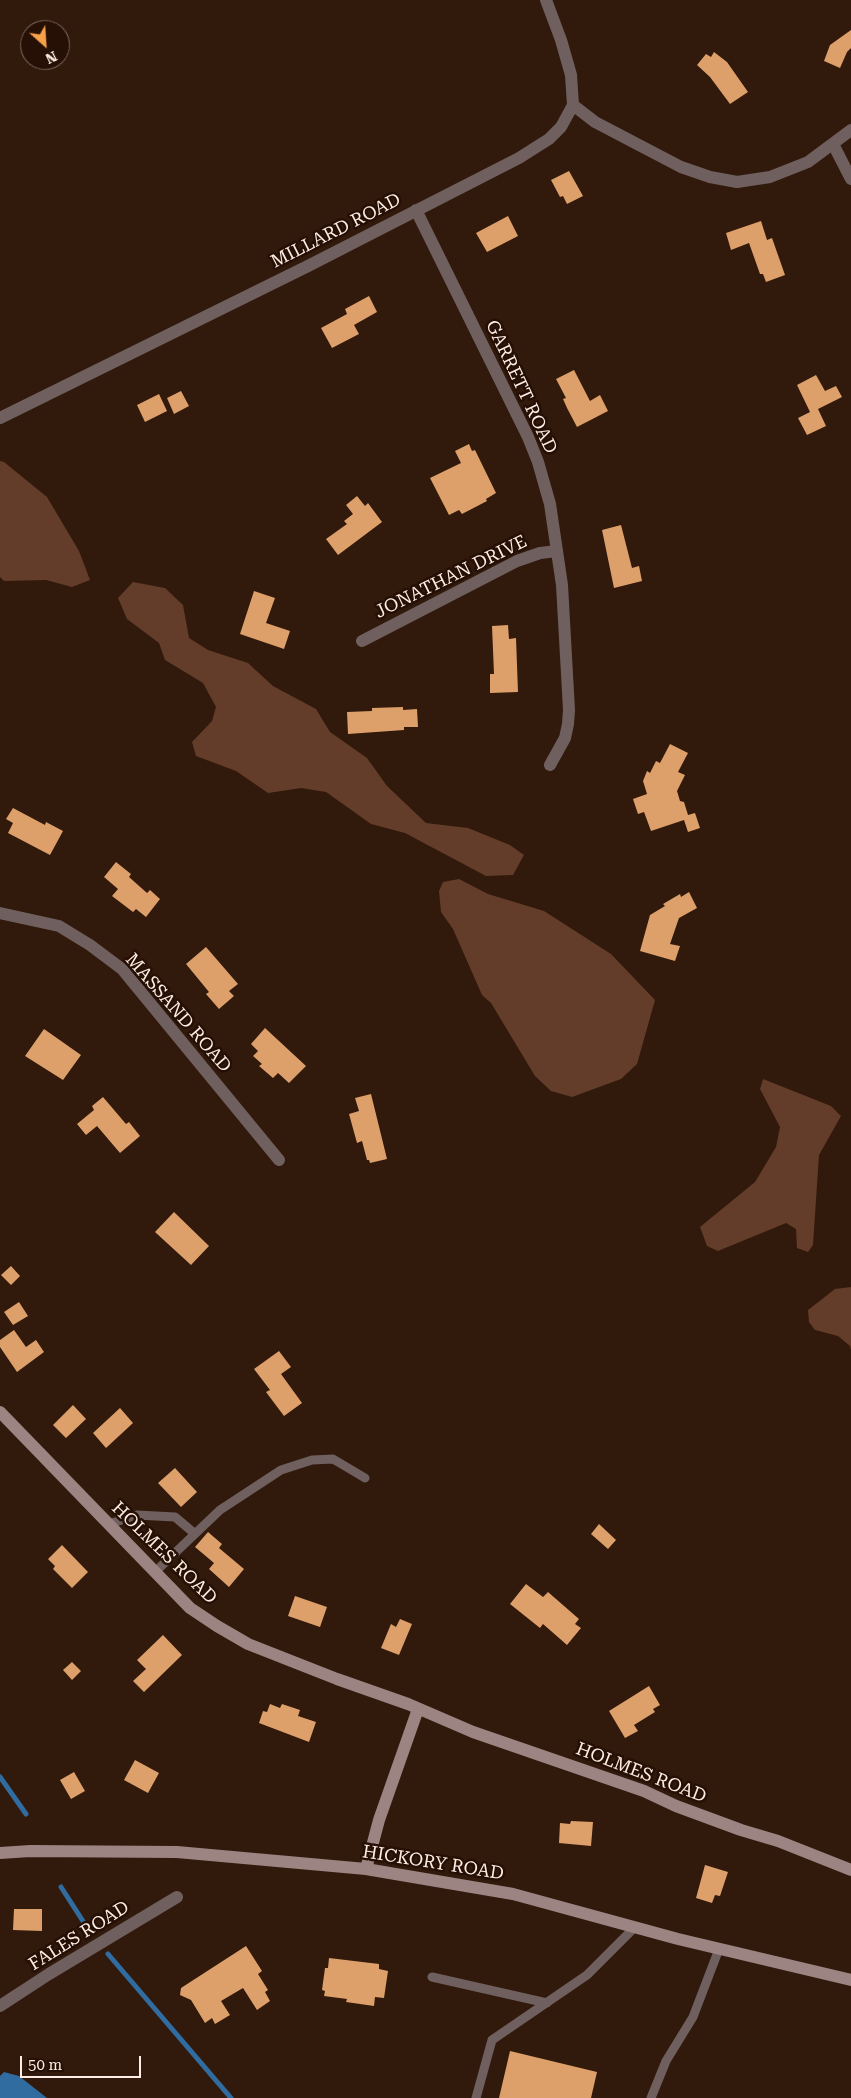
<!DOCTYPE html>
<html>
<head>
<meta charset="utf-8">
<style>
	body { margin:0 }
	#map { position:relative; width:851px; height:2098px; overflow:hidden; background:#31190c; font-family:"Roboto Serif",serif }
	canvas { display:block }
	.north { position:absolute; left:20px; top:20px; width:50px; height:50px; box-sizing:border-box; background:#260f04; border:1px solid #7c685e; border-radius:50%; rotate:154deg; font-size:14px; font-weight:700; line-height:20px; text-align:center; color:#feede4 }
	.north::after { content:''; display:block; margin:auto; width:18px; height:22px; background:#f7a149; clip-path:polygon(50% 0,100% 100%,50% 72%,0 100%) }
	.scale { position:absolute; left:20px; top:2056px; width:121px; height:22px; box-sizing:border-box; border:2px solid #feede4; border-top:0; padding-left:6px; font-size:15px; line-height:18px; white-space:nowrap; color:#feede4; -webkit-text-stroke:4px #260f04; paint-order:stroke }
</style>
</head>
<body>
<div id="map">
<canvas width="851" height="2098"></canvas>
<div class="north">N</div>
<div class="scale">50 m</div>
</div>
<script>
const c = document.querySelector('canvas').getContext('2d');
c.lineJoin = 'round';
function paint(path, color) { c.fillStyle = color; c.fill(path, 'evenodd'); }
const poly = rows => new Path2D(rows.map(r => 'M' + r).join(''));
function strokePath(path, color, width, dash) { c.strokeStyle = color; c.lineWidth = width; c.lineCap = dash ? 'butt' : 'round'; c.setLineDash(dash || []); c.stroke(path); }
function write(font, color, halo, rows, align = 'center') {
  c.font = font + ' "Roboto Serif",serif'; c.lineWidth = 5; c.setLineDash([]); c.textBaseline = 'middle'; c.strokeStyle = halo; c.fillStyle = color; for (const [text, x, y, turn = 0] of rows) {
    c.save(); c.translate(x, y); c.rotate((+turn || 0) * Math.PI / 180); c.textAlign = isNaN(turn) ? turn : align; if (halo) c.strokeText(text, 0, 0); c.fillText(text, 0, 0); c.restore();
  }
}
paint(poly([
	[0,461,4,462,47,497,79,551,90,580,72,587,46,580,4,581,0,577],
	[133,582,165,588,183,605,189,638,208,650,248,663,273,686,316,709,330,732,367,758,387,786,426,823,468,828,510,845,524,855,513,875,486,876,405,833,371,824,326,792,301,788,268,793,236,771,196,756,192,742,212,721,216,707,203,683,165,660,159,643,127,619,118,598],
	[459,879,488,894,544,911,611,954,655,1000,637,1064,621,1079,572,1097,551,1091,535,1076,491,1003,482,995,453,929,441,912,439,891,443,882],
	[763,1079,831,1106,841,1116,819,1155,813,1245,808,1252,797,1248,796,1229,786,1223,718,1251,707,1246,700,1227,755,1182,776,1147,780,1127,760,1089],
	[851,1287,851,1350,850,1346,838,1336,815,1330,809,1322,808,1310,835,1289]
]), '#633d29');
paint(poly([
	[4,2072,19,2076,47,2098,0,2098,0,2076]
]), '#306c9f');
strokePath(poly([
	[0,1777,26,1814],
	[61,1887,90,1932],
	[108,1954,231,2098]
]), '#306c9f', 5);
paint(poly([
	[851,30,851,48,847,52,840,68,824,61,830,45],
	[714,52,727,62,748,92,730,104,710,77,697,65,706,54,711,57],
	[569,171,583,196,567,204,563,196,560,197,551,180],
	[508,216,518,236,487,252,476,233],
	[761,221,767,240,772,238,785,275,766,282,763,274,760,274,749,243,731,250,726,233],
	[369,296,377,312,354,325,359,334,332,348,321,328,347,314,345,309],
	[574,370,590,401,600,395,608,411,577,427,567,408,563,399,566,398,556,379],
	[816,375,825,391,836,386,842,397,818,409,826,426,807,435,798,418,810,412,797,385],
	[181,391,189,406,174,414,167,398],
	[159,394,167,411,145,422,137,405],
	[469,444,472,451,475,450,496,493,486,499,487,501,462,514,459,510,449,515,430,478,461,463,455,451],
	[357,496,365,506,368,503,382,522,338,555,326,539,347,524,344,521,353,514,346,505],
	[621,525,632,568,639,566,642,581,614,588,602,530],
	[254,591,275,598,266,623,290,631,284,649,240,634],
	[508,625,509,639,516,638,518,692,490,693,490,674,494,674,492,626],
	[403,707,403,710,417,709,418,727,404,727,404,730,348,734,347,712,372,711,372,708],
	[670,744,688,753,678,772,685,775,677,791,680,801,684,802,688,815,695,813,700,828,688,832,684,820,651,831,644,812,638,814,633,799,647,794,643,781,647,771,650,773,656,761,660,763],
	[13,808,45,825,46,822,63,831,50,855,8,833,13,823,6,819],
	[116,862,131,874,129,877,147,893,150,890,160,899,146,917,136,909,133,912,112,896,118,889,104,877],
	[689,892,697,908,679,918,670,944,680,946,675,961,640,951,650,915,665,906,663,904,680,894,681,897],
	[206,947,238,984,229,991,234,996,219,1009,206,994,209,992,186,964],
	[265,1028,306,1066,289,1083,278,1073,273,1078,259,1066,262,1064,253,1056,258,1051,251,1044],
	[44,1029,81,1055,63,1080,25,1056],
	[371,1094,387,1159,370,1163,369,1160,367,1160,362,1141,357,1143,349,1114,359,1111,355,1098],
	[103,1097,126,1124,129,1122,140,1136,120,1153,97,1126,86,1135,77,1124,94,1110,92,1106],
	[174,1212,209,1246,191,1265,155,1232],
	[11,1266,20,1276,11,1285,1,1275],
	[19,1302,28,1316,13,1325,4,1312],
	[14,1330,26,1347,36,1340,44,1352,17,1372,0,1347,0,1340],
	[279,1351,291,1367,281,1374,302,1403,284,1416,266,1392,270,1390,254,1369],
	[73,1405,86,1419,66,1438,53,1425],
	[120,1408,133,1423,106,1448,93,1433],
	[175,1468,197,1492,181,1507,158,1483],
	[599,1524,616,1540,608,1549,591,1534],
	[208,1532,222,1544,219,1548,244,1569,229,1587,209,1569,214,1563,195,1547],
	[62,1545,88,1572,72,1588,53,1569,55,1566,48,1559],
	[526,1584,543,1597,548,1592,579,1619,575,1624,581,1628,567,1645,543,1624,540,1628,510,1604],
	[295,1596,327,1607,320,1627,288,1616],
	[400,1619,412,1624,399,1655,381,1648,391,1624,396,1627],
	[163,1635,182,1655,144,1692,133,1681,146,1669,137,1660],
	[72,1662,81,1671,72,1680,63,1670],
	[649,1686,660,1705,653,1709,655,1712,634,1725,638,1731,625,1738,609,1711],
	[270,1704,280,1708,282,1704,300,1710,298,1716,316,1722,309,1742,259,1723,263,1711,267,1712],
	[135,1760,159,1773,148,1793,124,1780],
	[74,1772,85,1791,71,1799,60,1780],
	[571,1821,593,1822,591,1846,559,1843,560,1823,570,1824],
	[705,1865,728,1872,720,1896,715,1895,712,1903,696,1898],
	[14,1909,42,1909,42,1931,13,1930],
	[246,1946,262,1971,258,1974,268,1990,265,1992,270,2001,257,2010,243,1988,221,2001,230,2015,215,2024,212,2018,205,2023,191,2000,180,1995,181,1988],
	[329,1958,379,1964,379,1969,388,1971,384,1998,375,1997,374,2006,346,2002,347,1999,324,1996,325,1991,322,1990,325,1968,328,1968],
	[510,2051,597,2072,591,2098,499,2098]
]), '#dea06a');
strokePath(poly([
	[109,1524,137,1515,175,1517,194,1533],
	[155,1572,220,1510,281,1470,312,1460,333,1459,365,1478],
	[432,1977,547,2003],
	[476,2098,492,2040,587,1975,634,1928],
	[651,2098,666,2061,693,2017,719,1949]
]), '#6f605f', 9);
strokePath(poly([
	[573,105,595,122,681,167,710,177,737,182,770,177,808,162,851,130],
	[833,144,851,179],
	[416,210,528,437,538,462,550,504,562,585,569,710,568,724,565,738,550,765],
	[0,418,308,266,519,158,549,139,561,127,573,105,571,75,561,40,546,0],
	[362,641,517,561,540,553,557,551],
	[0,913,59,926,90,945,122,969,279,1160],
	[0,2006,49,1974,177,1897]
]), '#6f605f', 12);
strokePath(poly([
	[0,1412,190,1608,217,1626,248,1644,337,1679,408,1704,473,1732,644,1791,676,1806,741,1830,778,1841,851,1870],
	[0,1853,30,1851,177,1852,366,1869,513,1894,678,1939,851,1980],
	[366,1869,379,1820,418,1709]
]), '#9c8483', 12);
write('18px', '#feede4', '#260f04', [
	["MILLARD ROAD",336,231,-27],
	["GARRETT ROAD",521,387,65],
	["JONATHAN DRIVE",451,577,-26],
	["MASSAND ROAD",178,1013,49],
	["HOLMES ROAD",164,1553,44],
	["HOLMES ROAD",641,1773,21],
	["HICKORY ROAD",433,1863,9],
	["FALES ROAD",79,1936,-32]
]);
</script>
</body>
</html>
